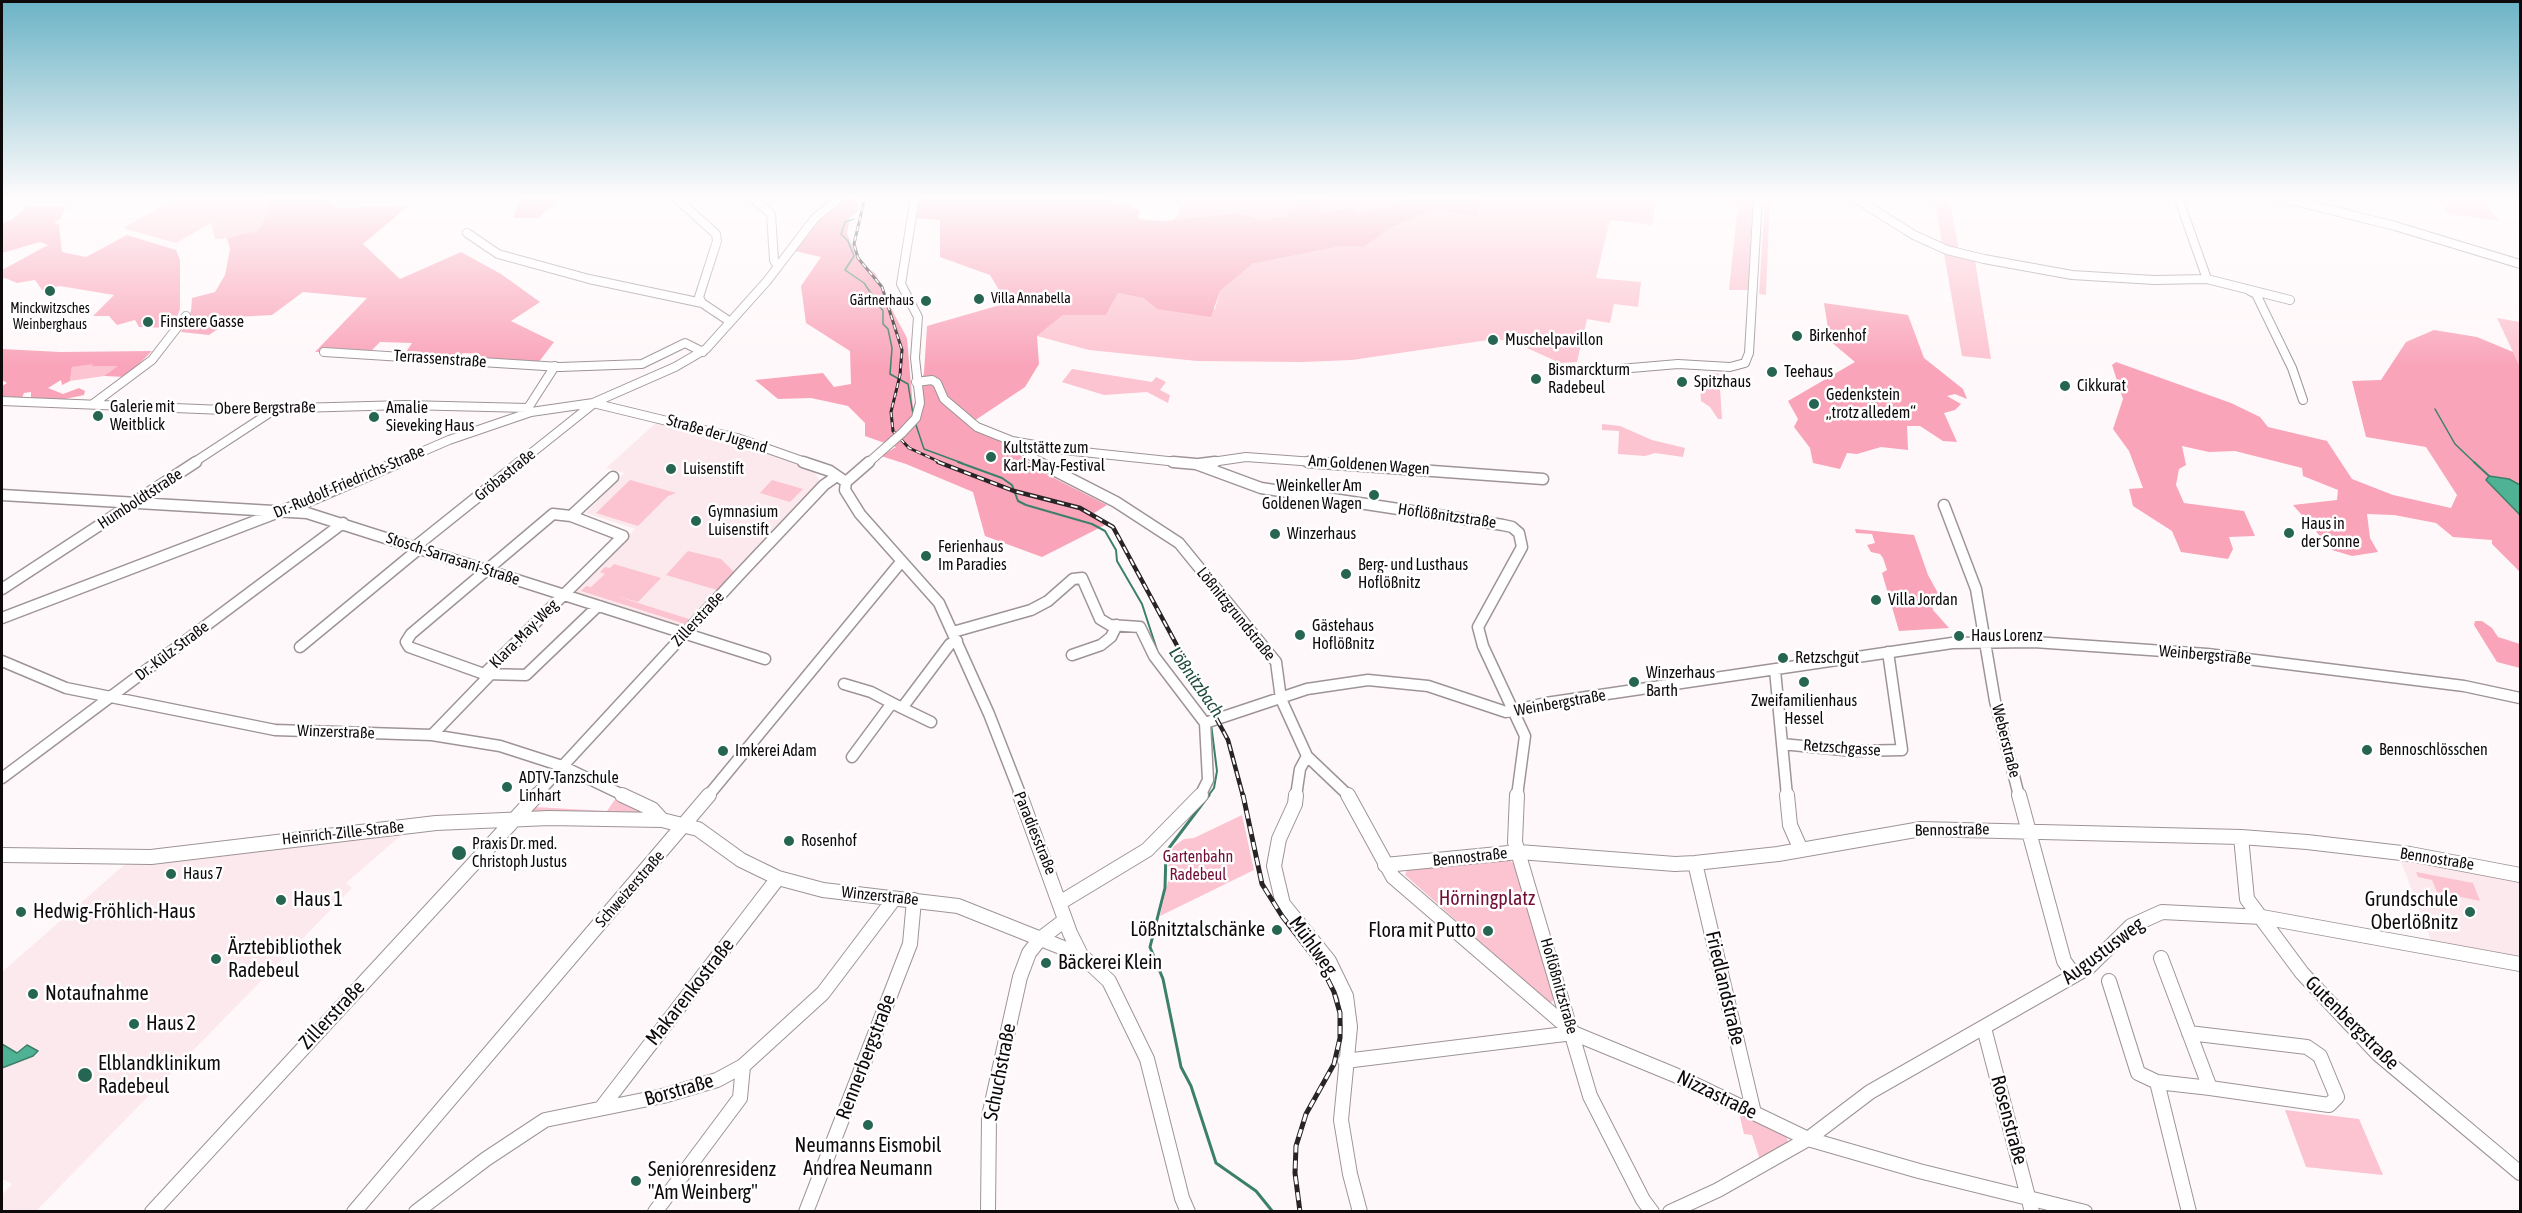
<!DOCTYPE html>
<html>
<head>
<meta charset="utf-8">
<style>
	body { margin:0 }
	#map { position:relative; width:2522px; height:1213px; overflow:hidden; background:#fff8fa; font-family:"Asap Condensed",sans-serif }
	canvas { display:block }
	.frame { position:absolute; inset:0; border:3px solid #0e0a0b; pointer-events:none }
</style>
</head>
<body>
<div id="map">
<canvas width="2522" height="1213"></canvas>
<div class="frame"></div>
</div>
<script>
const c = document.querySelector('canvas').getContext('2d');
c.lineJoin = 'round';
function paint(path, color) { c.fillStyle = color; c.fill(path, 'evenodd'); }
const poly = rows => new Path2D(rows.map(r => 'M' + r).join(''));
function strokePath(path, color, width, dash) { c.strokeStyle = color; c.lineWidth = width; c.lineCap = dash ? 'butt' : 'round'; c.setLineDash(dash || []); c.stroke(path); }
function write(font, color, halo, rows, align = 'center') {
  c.font = font + ' "Asap Condensed",sans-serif'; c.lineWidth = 5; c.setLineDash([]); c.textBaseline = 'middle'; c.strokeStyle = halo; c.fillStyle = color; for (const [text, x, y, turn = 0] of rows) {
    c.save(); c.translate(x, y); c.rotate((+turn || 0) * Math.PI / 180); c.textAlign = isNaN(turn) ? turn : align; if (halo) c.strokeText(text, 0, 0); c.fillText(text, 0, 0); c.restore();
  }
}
paint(poly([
	[658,421,741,444,814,471,819,480,818,484,684,628,572,592,635,529,586,513,624,473,606,468],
	[406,831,346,883,352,888,36,1211,2,1211,2,1195,12,1184,2,1179,2,972,124,865],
	[2400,859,2520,881,2520,959,2432,943]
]), '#fce9ed');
paint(poly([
	[177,197,268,197,268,211,259,230,227,238,215,239,211,223,176,243,123,228],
	[1187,197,1275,197,1293,199,1287,216,1261,220,1239,213,1174,220],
	[1321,197,1413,197,1359,216,1320,216],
	[1464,197,1657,197,1652,225,1610,220,1596,278,1641,282,1638,307,1614,304,1610,323,1587,319,1577,362,1560,363,1514,342,1495,339,1352,360,1302,362,1197,361,1089,350,1037,336,1063,315,1106,315,1118,293,1143,298,1157,309,1215,309,1220,291,1227,283,1252,264,1341,246,1364,247,1392,227,1433,210,1478,216,1481,198],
	[1696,197,1753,197,1748,290,1729,290,1738,203],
	[1765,197,1770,197,1766,295,1759,294],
	[1934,197,1949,197,1959,251,1975,261,1991,359,1962,356],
	[2430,197,2480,197,2500,221,2448,214,2438,198],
	[2497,318,2520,322,2520,367,2513,352],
	[94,363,93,366,120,366,104,376,70,381,72,367],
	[1072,369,1152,382,1156,377,1166,382,1160,390,1170,395,1168,403,1147,392,1104,395,1062,382],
	[1714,373,1719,374,1722,419,1718,419,1710,407,1701,401,1700,383],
	[1602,424,1620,426,1652,440,1685,448,1683,457,1655,453,1645,456,1618,454,1619,431,1602,430],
	[630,480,676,493,668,496,638,526,596,513],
	[772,480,803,489,790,502,760,493],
	[688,551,721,559,734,572,717,590,666,575],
	[614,564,661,578,638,602,616,596,689,619,685,624,581,591,586,586,591,587,605,574,600,572,605,567,610,568],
	[565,771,644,810,643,813,526,812,534,807,607,811,616,798,565,774,558,777],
	[1242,815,1254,870,1160,916,1169,877,1168,856,1174,846,1184,839,1194,838],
	[1507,859,1515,864,1554,999,1552,1002,1548,1002,1405,875,1407,870],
	[2416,872,2473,883,2480,901,2437,892,2432,880,2418,877],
	[2285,1110,2359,1119,2383,1175,2306,1167],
	[1739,1113,1786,1134,1788,1142,1760,1160,1752,1135,1744,1134]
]), '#fcc3d0');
paint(poly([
	[268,197,323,197,322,201,333,197,336,199,332,201,337,208,408,206,363,244,400,279,461,252,501,274,540,302,511,321,554,342,538,363,476,359,479,354,463,353,459,357,406,352,412,343,380,342,371,351,315,352,367,298,303,292,272,315,235,317,209,335,181,332,191,311,192,298,215,292,225,275,230,249,227,238,259,230,268,211],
	[525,197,562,197,538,218,513,218,520,199],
	[835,197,861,197,857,212,850,217,847,234,859,261,876,274,884,295,907,338,913,408,924,373,927,326,1007,303,990,275,940,257,940,220,915,218,919,197,1102,197,1140,210,1138,219,1161,221,1239,213,1261,220,1286,216,1294,197,1321,197,1320,215,1353,207,1359,215,1413,197,1481,198,1478,216,1433,210,1392,227,1364,247,1341,246,1252,264,1220,291,1211,317,1157,309,1143,298,1118,293,1106,315,1063,315,1037,336,1039,364,1025,387,968,425,1004,441,1038,470,1107,505,1091,515,1105,525,1042,557,985,536,973,492,906,464,881,456,896,447,865,436,865,423,848,406,811,398,778,399,755,380,823,373,834,387,851,384,850,351,806,323,801,286,821,257,795,251],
	[26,207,66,207,60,219,54,223,59,224,62,252,86,257,127,235,176,250,180,260,180,309,173,328,139,327,135,320,117,325,109,316,93,316,114,295,60,286,42,290,35,280,17,283,5,278,2,279,2,270,48,245,40,242,2,253,2,223,11,220],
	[1824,303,1908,315,1924,358,1963,389,1967,399,1955,394,1947,396,1961,404,1955,410,1944,413,1957,442,1943,441,1920,426,1907,426,1908,450,1881,447,1857,454,1847,453,1840,469,1813,463,1810,448,1794,427,1798,419,1788,401,1855,362,1830,341],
	[2434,330,2477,337,2513,352,2520,367,2520,485,2509,479,2486,480,2520,515,2520,572,2492,544,2492,540,2453,537,2436,523,2394,515,2367,514,2370,538,2378,552,2352,556,2332,550,2293,505,2337,500,2338,490,2303,476,2302,468,2235,451,2209,452,2182,446,2186,465,2179,469,2176,485,2184,503,2244,511,2255,536,2229,537,2233,549,2228,559,2181,552,2172,531,2133,506,2129,489,2143,488,2129,451,2113,429,2123,399,2112,365,2116,362,2231,403,2260,417,2268,427,2327,441,2352,479,2393,495,2451,508,2457,495,2426,447,2366,437,2352,381,2381,380,2406,342],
	[2,349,60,352,152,351,126,377,104,376,118,366,92,366,93,364,72,367,70,381,62,385,61,380,48,388,63,394,79,388,85,391,84,395,60,400,31,398,31,392,24,393,22,398,2,396,2,386,7,383,2,380],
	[1855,529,1914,535,1928,575,1938,593,1932,599,1933,610,1949,628,1899,631,1882,573,1887,570,1883,558,1880,554,1871,552,1867,545,1875,543,1872,534,1856,533],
	[2475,621,2482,621,2492,628,2498,637,2520,644,2520,668,2497,662,2474,625]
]), '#f9a4b9');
const water = poly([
	[2489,476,2509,479,2520,485,2520,515,2486,480,2489,476],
	[2,1044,17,1053,27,1045,38,1051,33,1056,2,1068,2,1044]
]);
paint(water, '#50b294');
strokePath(water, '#3c806b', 1.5);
strokePath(poly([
	[854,219,845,222,841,234,848,241,854,256,845,270,864,283,883,311,883,324,888,329,892,348,890,374,908,384,913,414],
	[2435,409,2455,444,2475,463],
	[915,422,924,449,962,463]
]), '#3c806b', 1.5);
strokePath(poly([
	[958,462,1002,478,1012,485,1018,501,1026,505,1092,524,1105,531,1116,550,1117,561,1142,604,1157,650],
	[2474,462,2489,476],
	[1208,796,1214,788,1217,771,1211,724]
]), '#3c806b', 2);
strokePath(poly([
	[1209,795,1166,852,1165,888,1150,947,1163,979,1181,1067,1191,1086,1216,1163,1256,1191,1273,1212]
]), '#3c806b', 3);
const minorFar2 = poly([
	[675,197,716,234,717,241,699,297,702,303,729,321],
	[751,197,771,214,774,260,778,267],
	[1853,197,1914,235,1947,250,1984,259,2072,275,2154,280,2207,279,2290,300],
	[2178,197,2207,279],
	[2279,197,2395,226,2520,264],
	[467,233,498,254,589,279,702,303],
	[2250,291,2256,294,2292,368,2303,400],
	[324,352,560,367,642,364,685,343,703,352],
	[1596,371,1678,364,1730,367,1745,363,1749,353,1758,197],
	[916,382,932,380,937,383,944,399,977,427,1012,441,1040,463],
	[2,401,224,410,405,405,528,408],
	[593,403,737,438,808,463],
	[93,404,152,360,186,316],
	[528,408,555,366],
	[902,433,916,418,920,403,915,358,918,317,901,284,915,197],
	[1012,441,1064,450,1187,463],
	[193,463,277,408],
	[396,463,449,440,531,412,593,403,675,367,706,349,767,281,815,218,841,197],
	[519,463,593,404],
	[868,463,894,440],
	[1205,463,1246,457,1328,463]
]);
const minorFar1 = poly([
	[803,462,830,471,846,482,845,490,860,514,939,603,989,714,1021,796],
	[1038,462,1116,502,1179,543,1276,662,1281,699,1307,756,1349,796],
	[1173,462,1196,464,1261,488,1503,525,1512,527,1519,533,1522,547,1478,627,1483,646,1525,736,1517,796],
	[1308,462,1543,479],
	[1199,464,1215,462],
	[846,482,869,462],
	[2,495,307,513,765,659],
	[1944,505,1976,589,1995,701,2019,796],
	[553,514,571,516,623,536,484,674,409,647,406,642,411,634,553,514],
	[571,516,613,477],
	[416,546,521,462],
	[2,589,196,462],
	[2,618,313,499,399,462],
	[953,632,1031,610,1048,601,1073,579,1082,578,1100,619,1110,625,1140,627,1154,656,1205,723,1208,780,1200,796],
	[300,647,420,548],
	[1072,655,1101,645,1111,637,1117,625],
	[2,661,66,688,275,730,432,735,500,746,562,766,625,796],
	[1775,670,1787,796],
	[484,674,526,675,598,606],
	[844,684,871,692,892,703],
	[902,708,931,722],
	[1205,723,1307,689,1368,680,1428,686,1506,712,1546,703,1952,643,2034,642,2207,654,2464,686,2520,698],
	[432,735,489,676],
	[1782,744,1853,751,1902,750,1888,652],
	[852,757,892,703,902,708,950,644,957,641],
	[2,778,343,523],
	[535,796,740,574,824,485,837,476],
	[708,796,901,562],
	[1296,796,1300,769,1307,756]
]);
const minor = poly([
	[622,795,652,809,662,820],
	[1020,795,1070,933,1081,955,1109,981,1147,1059,1182,1198,1188,1212],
	[1296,795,1295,804,1279,839,1274,866,1283,904,1329,961,1346,996,1350,1027,1341,1120,1350,1174,1360,1212],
	[1348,795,1393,877,1573,1032],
	[1517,795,1515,842,1590,1096,1643,1200,1652,1212],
	[1787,795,1790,825,1801,850],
	[2019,795,2064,961,2074,975],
	[2241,837,2247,899,2302,973,2378,1054,2520,1173],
	[2,855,151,857,436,823,549,818,662,820,698,829,741,860,778,878,823,890,958,906,1081,955],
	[1695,863,1754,1113],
	[1385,865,1519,852,1675,864,1695,863,1778,854,1921,829,2241,837,2307,842,2410,854,2520,875],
	[1061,902,1147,850,1201,795],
	[2109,981,2138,1073,2157,1082,2210,1088,2161,958],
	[1984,1028,2032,1212],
	[2189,1033,2307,1047,2320,1056,2337,1097,2329,1105,2210,1088],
	[1345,1061,1573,1033,1675,1075,1808,1139,1919,1171,2085,1212],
	[2157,1082,2189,1212],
	[602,1107,778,878],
	[152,1212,537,795],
	[354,1212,709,795],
	[416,1212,486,1159,545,1120,663,1096,717,1080,743,1066,823,993,894,899],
	[655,1212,740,1098,743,1066],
	[806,1212,910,944,914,900],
	[988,1212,989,1116,1020,977,1029,953,1040,939,1065,920],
	[1670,1212,1718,1190,1808,1139,1870,1092,2089,967,2131,926,2162,912,2262,917,2520,964]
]);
strokePath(minorFar2, '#9e9496', 10);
strokePath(minorFar1, '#9e9496', 13);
strokePath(minor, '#9e9496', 16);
strokePath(minorFar2, '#fff', 8);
strokePath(minorFar1, '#fff', 10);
strokePath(minor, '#fff', 14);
const railFar2 = poly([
	[865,197,854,244,858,258,882,287,902,350,900,375,891,412,893,431,909,448,942,463]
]);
const railFar1 = poly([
	[938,462,1014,491,1080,508,1113,527,1228,740,1243,796]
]);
const rail = poly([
	[1243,795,1262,884,1282,916,1322,968,1334,992,1340,1013,1340,1038,1334,1064,1306,1114,1296,1146,1295,1173,1300,1212]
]);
strokePath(railFar2, '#282425', 3);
strokePath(railFar1, '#282425', 4.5);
strokePath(rail, '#282425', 5);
strokePath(railFar2, '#fff', 1.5, [5]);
strokePath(railFar1, '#fff', 2, [7]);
strokePath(rail, '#fff', 3, [8]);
const minorBridge = poly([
	[894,440,902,433]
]);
strokePath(minorBridge, '#9e9496', 10, []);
strokePath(minorBridge, '#fff', 8);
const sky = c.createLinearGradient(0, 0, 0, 366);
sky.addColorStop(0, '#6bb3c6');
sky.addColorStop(0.54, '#fffcfd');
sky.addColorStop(1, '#fffcfd00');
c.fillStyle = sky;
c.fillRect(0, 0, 2522, 366);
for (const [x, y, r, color] of [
	[50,291,6,"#266552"],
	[979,299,6,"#266552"],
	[926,301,6,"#266552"],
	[148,322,6,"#266552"],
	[1797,336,6,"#266552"],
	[1493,340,6,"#266552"],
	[1772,372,6,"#266552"],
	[1536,379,6,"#266552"],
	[1682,382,6,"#266552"],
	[2065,386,6,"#266552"],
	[1814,404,6,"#266552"],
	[98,416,6,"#266552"],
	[374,417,6,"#266552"],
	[991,457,6,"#266552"],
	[671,469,6,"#266552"],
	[1374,495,6,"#266552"],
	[696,521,6,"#266552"],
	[2289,533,6,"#266552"],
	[1275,534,6,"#266552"],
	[926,556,6,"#266552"],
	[1346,574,6,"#266552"],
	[1876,600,6,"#266552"],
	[1300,635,6,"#266552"],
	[1959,636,6,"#266552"],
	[1783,658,6,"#266552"],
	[1634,682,6,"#266552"],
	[1804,682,6,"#266552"],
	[2367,750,6,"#266552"],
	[723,751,6,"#266552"],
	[507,787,6,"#266552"],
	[789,841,6,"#266552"],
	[459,853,8,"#266552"],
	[171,874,6,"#266552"],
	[281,900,6,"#266552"],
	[21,912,6,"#266552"],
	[2470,912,6,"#266552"],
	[1277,930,6,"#266552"],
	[1488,931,6,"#266552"],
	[216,959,6,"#266552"],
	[1046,963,6,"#266552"],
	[33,994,6,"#266552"],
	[134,1024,6,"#266552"],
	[85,1075,8,"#266552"],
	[868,1125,6,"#266552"],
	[636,1181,6,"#266552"]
]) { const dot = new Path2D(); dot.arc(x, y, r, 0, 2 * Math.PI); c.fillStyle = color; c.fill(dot); strokePath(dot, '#fff', 2); }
write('14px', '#0e0a0b', '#fff', [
	["Villa Annabella",991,299],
	["Gärtnerhaus",914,301,"right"],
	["Minckwitzsches",50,309,"center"],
	["Weinberghaus",50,325,"center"]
], 'left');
write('16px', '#0e0a0b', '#fff', [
	["Finstere Gasse",160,322],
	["Birkenhof",1809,336],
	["Muschelpavillon",1505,340],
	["Bismarckturm",1548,370],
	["Radebeul",1548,388],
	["Teehaus",1784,372],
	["Spitzhaus",1694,382],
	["Cikkurat",2077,386],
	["Gedenkstein",1826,395],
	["„trotz alledem“",1826,413],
	["Galerie mit",110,407],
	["Weitblick",110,425],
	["Amalie",386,408],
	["Sieveking Haus",386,426],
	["Kultstätte zum",1003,448],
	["Karl-May-Festival",1003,466],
	["Luisenstift",683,469],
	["Weinkeller Am",1362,486,"right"],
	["Goldenen Wagen",1362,504,"right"],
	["Gymnasium",708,512],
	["Luisenstift",708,530],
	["Haus in",2301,524],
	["der Sonne",2301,542],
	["Winzerhaus",1287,534],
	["Ferienhaus",938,547],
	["Im Paradies",938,565],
	["Berg- und Lusthaus",1358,565],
	["Hoflößnitz",1358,583],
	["Villa Jordan",1888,600],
	["Gästehaus",1312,626],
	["Hoflößnitz",1312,644],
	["Haus Lorenz",1971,636],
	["Retzschgut",1795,658],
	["Winzerhaus",1646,673],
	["Barth",1646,691],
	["Zweifamilienhaus",1804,701,"center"],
	["Hessel",1804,719,"center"],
	["Bennoschlösschen",2379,750],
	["Imkerei Adam",735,751],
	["ADTV-Tanzschule",519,778],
	["Linhart",519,796],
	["Rosenhof",801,841],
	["Praxis Dr. med.",472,844],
	["Christoph Justus",472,862],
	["Haus 7",183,874]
], 'left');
write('16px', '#0e0a0b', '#fff', [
	["Terrassenstraße",440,359,4],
	["Obere Bergstraße",265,408,-1],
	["Straße der Jugend",717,434,16],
	["Am Goldenen Wagen",1369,465,4],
	["Gröbastraße",505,475,-39],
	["Dr.-Rudolf-Friedrichs-Straße",349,482,-23],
	["Humboldtstraße",140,499,-33],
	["Hoflößnitzstraße",1447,516,8],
	["Stosch-Sarrasani-Straße",453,559,18],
	["Lößnitzgrundstraße",1236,614,51],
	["Zillerstraße",698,619,-47],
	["Klara-May-Weg",524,634,-45],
	["Dr.-Külz-Straße",172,651,-37],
	["Weinbergstraße",2205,655,5],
	["Weinbergstraße",1560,703,-10],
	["Winzerstraße",336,732,2],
	["Weberstraße",2006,741,76],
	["Retzschgasse",1842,748,4],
	["Bennostraße",1952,830,-1],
	["Heinrich-Zille-Straße",343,833,-6],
	["Paradiesstraße",1035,833,68],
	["Bennostraße",1470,857,-6],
	["Bennostraße",2437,859,9],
	["Schweizerstraße",630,889,-49],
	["Winzerstraße",880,896,6],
	["Hoflößnitzstraße",1559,986,74]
]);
write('16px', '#710e36', '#fff', [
	["Gartenbahn",1198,857],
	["Radebeul",1198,875]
]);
write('italic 18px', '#234e40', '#fff', [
	["Lößnitzbach",1196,682,55]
]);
write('20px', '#710e36', '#fff', [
	["Hörningplatz",1487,899]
]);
write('20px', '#0e0a0b', '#fff', [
	["Haus 1",293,900],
	["Grundschule",2458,900,"right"],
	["Oberlößnitz",2458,923,"right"],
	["Hedwig-Fröhlich-Haus",33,912],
	["Lößnitztalschänke",1265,930,"right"],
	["Flora mit Putto",1476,931,"right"],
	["Ärztebibliothek",228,948],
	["Radebeul",228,971],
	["Bäckerei Klein",1058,963],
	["Notaufnahme",45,994],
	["Haus 2",146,1024],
	["Elblandklinikum",98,1064],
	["Radebeul",98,1087],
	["Neumanns Eismobil",868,1146,"center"],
	["Andrea Neumann",868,1169,"center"],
	["Seniorenresidenz",648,1170],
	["\"Am Weinberg\"",648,1193]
], 'left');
write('20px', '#0e0a0b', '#fff', [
	["Mühlweg",1313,946,54],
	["Augustusweg",2103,951,-37],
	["Friedlandstraße",1725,988,77],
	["Makarenkostraße",690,992,-52],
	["Zillerstraße",332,1015,-47],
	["Gutenbergstraße",2352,1023,45],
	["Rennerbergstraße",866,1057,-69],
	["Schuchstraße",1000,1072,-79],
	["Borstraße",679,1090,-16],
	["Nizzastraße",1717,1095,26],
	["Rosenstraße",2009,1120,75]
]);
</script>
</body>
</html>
